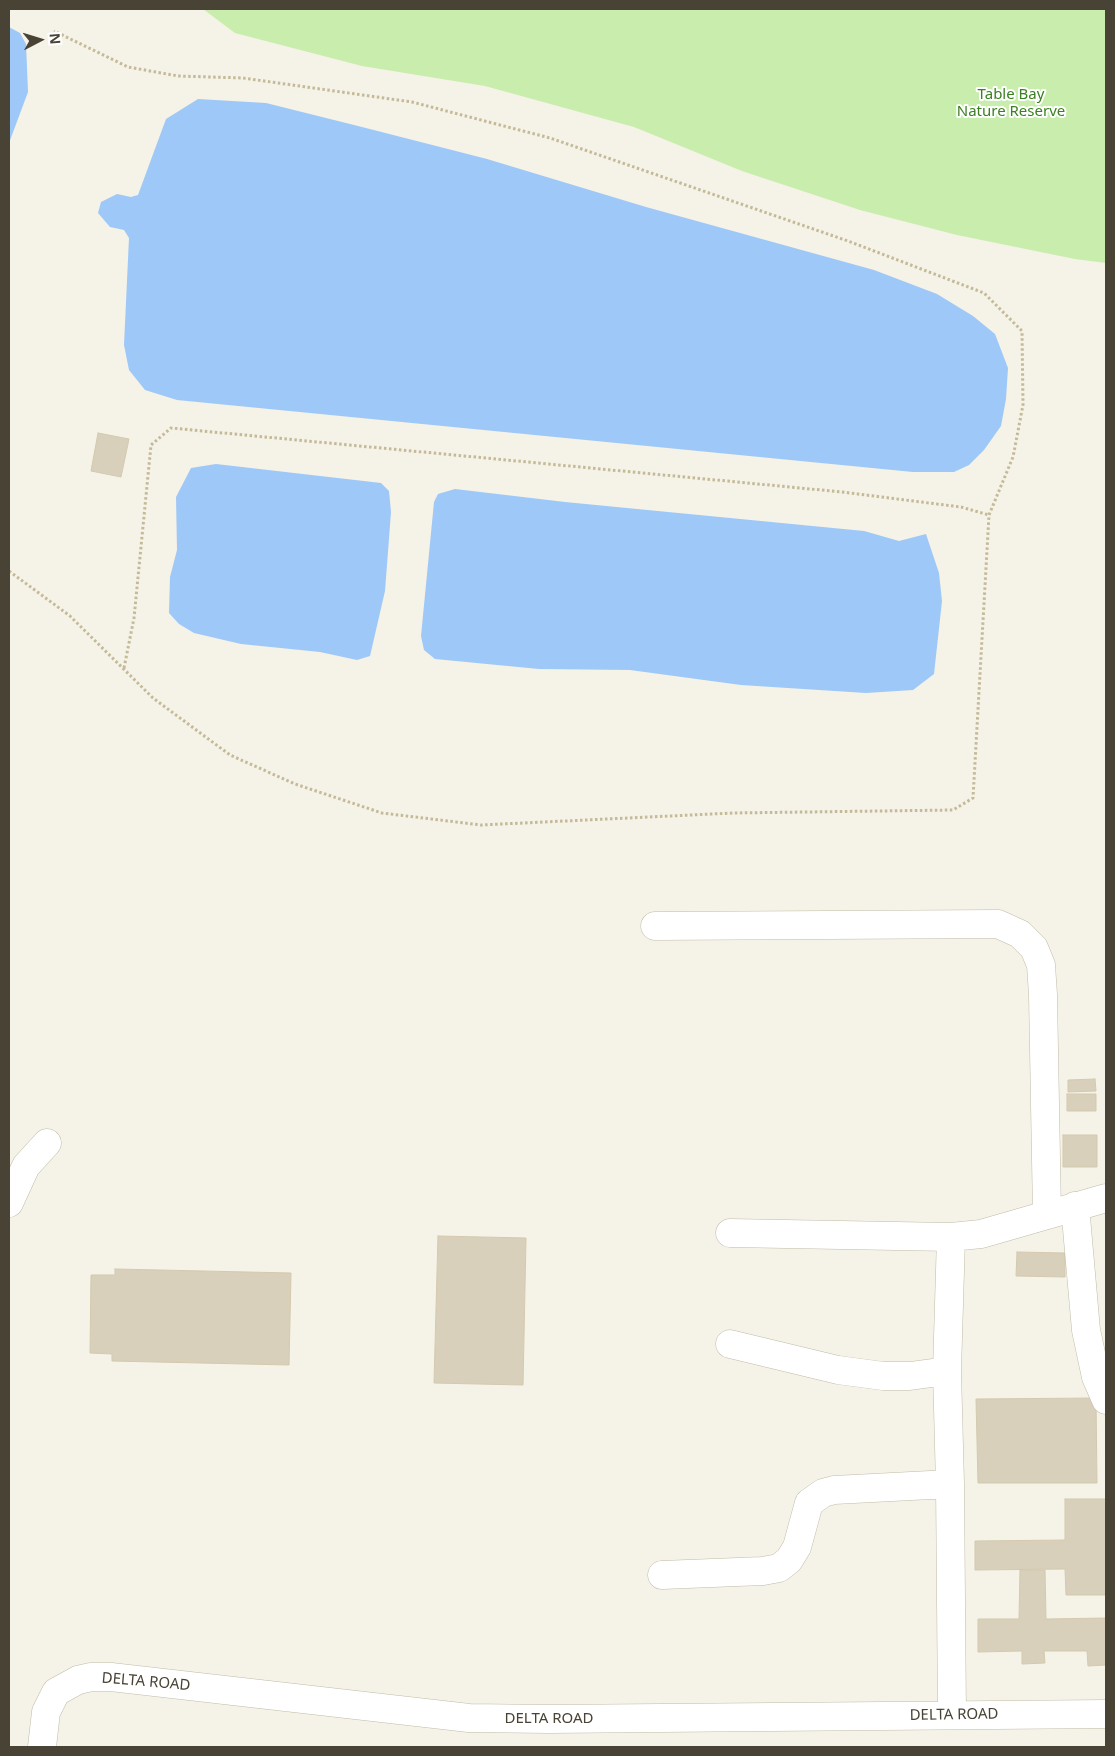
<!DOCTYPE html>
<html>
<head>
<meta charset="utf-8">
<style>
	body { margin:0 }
	#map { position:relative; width:1115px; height:1756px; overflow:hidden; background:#f5f2e7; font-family:"Noto Sans",sans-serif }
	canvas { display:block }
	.frame { position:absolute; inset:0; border:10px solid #494335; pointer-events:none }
	.north { position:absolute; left:15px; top:15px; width:50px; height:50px; -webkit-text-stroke:4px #fff; paint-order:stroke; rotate:85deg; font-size:14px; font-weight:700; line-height:20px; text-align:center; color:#494335 }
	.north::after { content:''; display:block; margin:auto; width:18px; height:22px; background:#494335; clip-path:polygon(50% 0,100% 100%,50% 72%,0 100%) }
</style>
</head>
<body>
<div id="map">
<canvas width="1115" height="1756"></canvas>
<div class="frame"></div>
<div class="north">N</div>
</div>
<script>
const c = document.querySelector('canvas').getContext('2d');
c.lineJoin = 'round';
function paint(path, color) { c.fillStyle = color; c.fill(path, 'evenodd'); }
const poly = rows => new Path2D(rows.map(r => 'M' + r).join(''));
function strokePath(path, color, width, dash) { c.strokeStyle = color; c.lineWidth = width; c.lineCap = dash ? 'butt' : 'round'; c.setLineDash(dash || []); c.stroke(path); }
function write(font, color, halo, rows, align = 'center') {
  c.font = font + ' "Noto Sans",sans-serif'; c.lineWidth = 4; c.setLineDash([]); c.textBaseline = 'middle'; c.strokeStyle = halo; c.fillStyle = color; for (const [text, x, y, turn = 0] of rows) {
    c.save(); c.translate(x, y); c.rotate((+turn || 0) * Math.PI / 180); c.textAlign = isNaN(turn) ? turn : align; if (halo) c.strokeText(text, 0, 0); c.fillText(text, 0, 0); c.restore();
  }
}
paint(poly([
	[203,9,1106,9,1106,263,1075,259,957,235,860,210,742,171,634,127,485,86,362,66,235,33]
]), '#c8edac');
paint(poly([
	[9,27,20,33,26,44,28,92,9,143],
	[198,99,266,103,358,126,487,159,646,207,874,270,937,294,973,316,995,334,1008,368,1006,399,1001,426,984,450,969,465,954,472,913,472,177,400,145,390,129,370,124,345,129,238,124,230,110,227,98,213,101,202,117,194,131,197,138,195,166,119],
	[216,464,381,483,389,491,391,512,385,591,370,656,357,660,320,652,241,644,194,633,179,624,169,613,170,577,177,550,176,497,191,468],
	[455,489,565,502,864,531,899,541,926,534,939,573,942,601,934,674,913,690,866,693,741,685,630,670,539,669,435,659,424,650,421,636,434,502,438,494]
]), '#9ec8f7');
const building = poly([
	[98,433,129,439,121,477,91,471,98,433],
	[1095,1079,1096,1091,1068,1092,1068,1080,1095,1079],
	[1067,1094,1096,1094,1096,1111,1067,1111,1067,1094],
	[1063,1135,1097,1135,1097,1167,1063,1167,1063,1135],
	[438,1236,526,1238,523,1385,434,1383,438,1236],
	[1017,1252,1065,1253,1065,1277,1016,1276,1017,1252],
	[115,1269,291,1273,289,1365,112,1361,112,1354,90,1353,91,1275,115,1275,115,1269],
	[1096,1398,1097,1483,978,1483,976,1399,1096,1398],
	[1065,1499,1106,1499,1106,1595,1066,1595,1065,1569,975,1570,975,1541,1065,1540,1065,1499],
	[1020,1570,1045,1570,1046,1619,1106,1618,1106,1665,1088,1666,1087,1651,1044,1651,1045,1663,1022,1664,1022,1651,978,1652,978,1619,1019,1619,1020,1570]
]);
paint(building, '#d8d0bb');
strokePath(building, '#d3c9ad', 1);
const minor = poly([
	[655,926,998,924,1020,934,1034,948,1041,965,1043,995,1047,1214],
	[9,1203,26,1166,47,1143],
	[1075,1206,1086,1330,1096,1377,1106,1400],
	[730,1233,951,1237,981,1234,1106,1198],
	[951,1237,947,1371,950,1484,952,1715],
	[730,1344,838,1370,883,1376,910,1376,947,1371],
	[662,1575,763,1571,779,1568,789,1560,797,1547,809,1503,823,1493,834,1490,950,1484],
	[42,1747,46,1712,56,1692,78,1680,91,1677,111,1677,469,1718,549,1719,1106,1714]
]);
strokePath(minor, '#c1bca8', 29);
strokePath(poly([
	[9,571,70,616,153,698,230,755,295,784,382,813,481,825,733,813,953,810,973,798,989,515,1013,457,1023,405,1022,331,984,293,848,241,550,138,412,102,243,78,178,76,128,67,54,31],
	[124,668,134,618,151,445,171,428,842,492,961,507,989,515]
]), '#c4ba98', 3, [2.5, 2.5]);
strokePath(minor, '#fff', 28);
write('15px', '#3b8022', '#fff', [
	["Table Bay",1011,95],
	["Nature Reserve",1011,112]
]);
write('15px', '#494335', '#fff', [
	["DELTA ROAD",146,1682,5],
	["DELTA ROAD",954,1715,-1],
	["DELTA ROAD",549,1719]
]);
</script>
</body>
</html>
